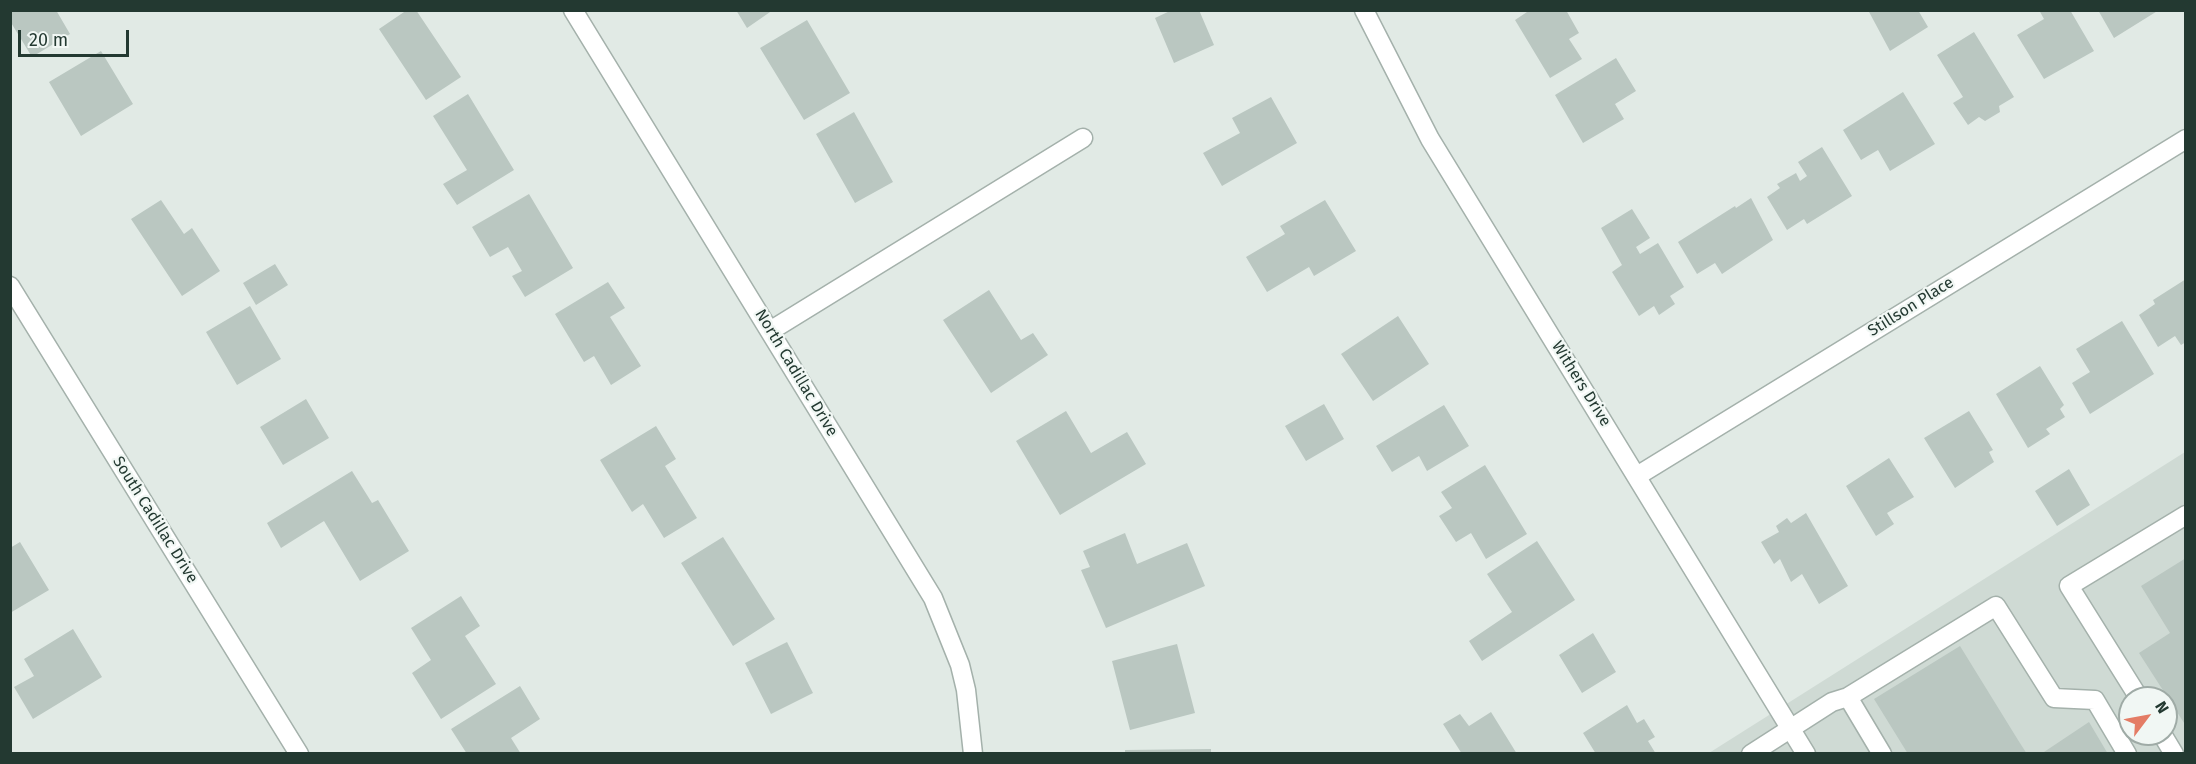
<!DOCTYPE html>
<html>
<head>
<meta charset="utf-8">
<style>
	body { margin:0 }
	#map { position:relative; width:2196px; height:764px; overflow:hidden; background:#e1eae5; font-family:"Fira Sans",sans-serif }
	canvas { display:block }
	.frame { position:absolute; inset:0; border:12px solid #233931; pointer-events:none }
	.north { position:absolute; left:2118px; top:686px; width:60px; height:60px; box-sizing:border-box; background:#f1f7f4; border:2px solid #9faba6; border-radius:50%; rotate:58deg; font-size:16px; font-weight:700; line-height:24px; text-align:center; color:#233931 }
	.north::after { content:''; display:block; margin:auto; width:21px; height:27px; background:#e47c65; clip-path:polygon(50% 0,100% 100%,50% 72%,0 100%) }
	.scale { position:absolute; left:18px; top:30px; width:111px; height:27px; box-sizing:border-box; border:3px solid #233931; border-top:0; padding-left:8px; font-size:18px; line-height:21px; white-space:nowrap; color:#233931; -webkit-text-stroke:4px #f1f7f4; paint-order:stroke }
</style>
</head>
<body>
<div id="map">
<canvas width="2196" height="764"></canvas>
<div class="frame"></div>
<div class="north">N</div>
<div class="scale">20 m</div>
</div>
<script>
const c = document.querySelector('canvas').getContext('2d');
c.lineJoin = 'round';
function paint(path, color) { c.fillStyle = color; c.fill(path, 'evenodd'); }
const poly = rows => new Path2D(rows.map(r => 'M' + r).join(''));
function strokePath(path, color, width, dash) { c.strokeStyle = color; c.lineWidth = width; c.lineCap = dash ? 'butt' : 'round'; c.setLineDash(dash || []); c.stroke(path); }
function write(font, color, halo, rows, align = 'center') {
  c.font = font + ' "Fira Sans",sans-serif'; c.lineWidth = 4.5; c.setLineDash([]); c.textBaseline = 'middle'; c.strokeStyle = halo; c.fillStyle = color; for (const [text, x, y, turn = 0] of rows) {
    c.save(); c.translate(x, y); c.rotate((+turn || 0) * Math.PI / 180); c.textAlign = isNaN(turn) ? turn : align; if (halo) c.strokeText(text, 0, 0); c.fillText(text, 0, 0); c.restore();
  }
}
paint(poly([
	[2185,452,2185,753,1709,753],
	[2130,698,2166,698,2166,734,2130,734]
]), '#cfdad4');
paint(poly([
	[10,10,56,10,70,34,32,57,10,21],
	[407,10,416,10,461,77,426,100,379,29],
	[736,10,773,10,747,28],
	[1172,10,1199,10,1214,45,1174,63,1155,18],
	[1530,10,1566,10,1579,33,1569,39,1582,59,1550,78,1515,20],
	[1868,10,1918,10,1928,27,1890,51],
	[2039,10,2070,10,2094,51,2044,79,2017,35,2044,19],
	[2098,10,2159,10,2114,38],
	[807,20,850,93,804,120,760,48],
	[1974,32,2014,97,1999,106,2000,112,1985,121,1979,117,1968,125,1953,103,1963,97,1937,55],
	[101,51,133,104,81,136,49,82],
	[1616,58,1636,91,1615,104,1624,119,1583,143,1555,95],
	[1903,92,1935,144,1890,171,1878,150,1861,160,1843,130],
	[468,94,514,170,457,205,443,184,467,170,433,116],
	[1271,97,1297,143,1222,186,1203,153,1240,133,1232,118],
	[854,112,893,182,855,203,816,134],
	[1822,147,1852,196,1807,224,1804,219,1787,230,1767,197,1780,188,1777,184,1796,173,1800,181,1807,176,1798,162],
	[529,194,573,268,525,297,512,276,522,271,508,247,490,257,472,227],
	[1751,198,1773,240,1722,274,1715,263,1697,274,1678,242,1735,206,1736,208],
	[161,200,184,234,192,228,220,271,182,296,131,219],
	[1325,200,1356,251,1314,276,1309,267,1267,292,1246,257,1285,234,1280,226],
	[1632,209,1650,238,1636,247,1640,254,1658,243,1684,287,1670,296,1675,304,1659,315,1654,306,1639,316,1612,272,1622,265,1601,228],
	[275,264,288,285,256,305,243,283],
	[2186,279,2186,342,2181,345,2175,336,2158,347,2139,315,2155,304,2153,300],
	[608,282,625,308,610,317,641,366,611,385,594,356,584,362,555,314],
	[989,290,1021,340,1033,333,1048,355,991,393,943,320],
	[250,306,281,359,237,385,206,332],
	[1398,316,1429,364,1373,401,1341,354],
	[2122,321,2154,374,2090,414,2072,383,2090,372,2076,349],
	[2040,366,2064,405,2060,409,2065,417,2046,429,2050,434,2028,448,1996,394],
	[306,399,329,438,283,465,260,427],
	[1324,404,1344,439,1306,461,1285,426],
	[1444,405,1469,446,1427,471,1419,456,1392,472,1376,446],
	[1066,411,1091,453,1127,432,1146,464,1060,515,1016,441],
	[1969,411,1993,450,1989,452,1994,462,1955,488,1924,438],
	[656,426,676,459,665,466,697,518,664,538,643,504,632,512,600,460],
	[1889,458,1914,497,1887,513,1894,524,1876,536,1846,486],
	[1485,465,1527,534,1486,559,1471,533,1456,542,1439,516,1452,508,1441,492],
	[2069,469,2090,505,2057,526,2035,491],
	[352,471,372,503,378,500,409,551,360,581,324,521,281,548,267,523],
	[1806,513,1848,586,1819,604,1802,574,1791,582,1780,559,1774,564,1761,542,1779,532,1776,526,1787,518,1791,523],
	[1125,533,1137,564,1187,543,1205,586,1106,628,1081,570,1090,567,1083,551],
	[723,537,775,619,733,646,681,563],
	[1537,541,1575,600,1482,661,1469,641,1512,612,1487,574],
	[20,542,49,590,10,613,10,548],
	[2186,558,2186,726,2139,653,2170,633,2141,586],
	[461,596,480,626,465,636,496,684,441,719,412,673,431,660,411,628],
	[73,629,102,677,33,719,14,687,34,676,24,659],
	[1593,633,1616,672,1582,693,1559,655],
	[787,642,813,693,771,714,745,663],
	[1177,644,1195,713,1130,730,1112,661],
	[1960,646,2018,740,2027,754,1908,754,1874,699],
	[520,686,540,719,511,738,521,754,467,754,451,729],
	[1627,705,1637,723,1644,719,1655,737,1648,741,1656,754,1596,754,1583,733],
	[1491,712,1517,754,1462,754,1443,724,1460,714,1469,726],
	[2089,722,2108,754,2041,754],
	[1211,749,1211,754,1125,754,1125,750]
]), '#bac7c1');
const lane = poly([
	[1848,697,1996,606,2054,698,2095,700,2127,754],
	[2139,698,2069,586,2186,515],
	[2162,734,2174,754],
	[1751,754,1832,702,1848,697,1882,754]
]);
const street = poly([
	[573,10,933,598,960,665,966,690,973,754],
	[1364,10,1430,139,1806,754],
	[10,286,299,754],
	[770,331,1083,138],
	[1637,476,2186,139]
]);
strokePath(lane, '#a4b1ab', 21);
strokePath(street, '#a4b1ab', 21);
strokePath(lane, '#fff', 18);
strokePath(street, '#fff', 18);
write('16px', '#233931', '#f1f7f4', [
	["Stillson Place",1911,307,-32],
	["North Cadillac Drive",796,373,59],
	["Withers Drive",1581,384,58],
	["South Cadillac Drive",155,520,58]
]);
</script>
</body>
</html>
